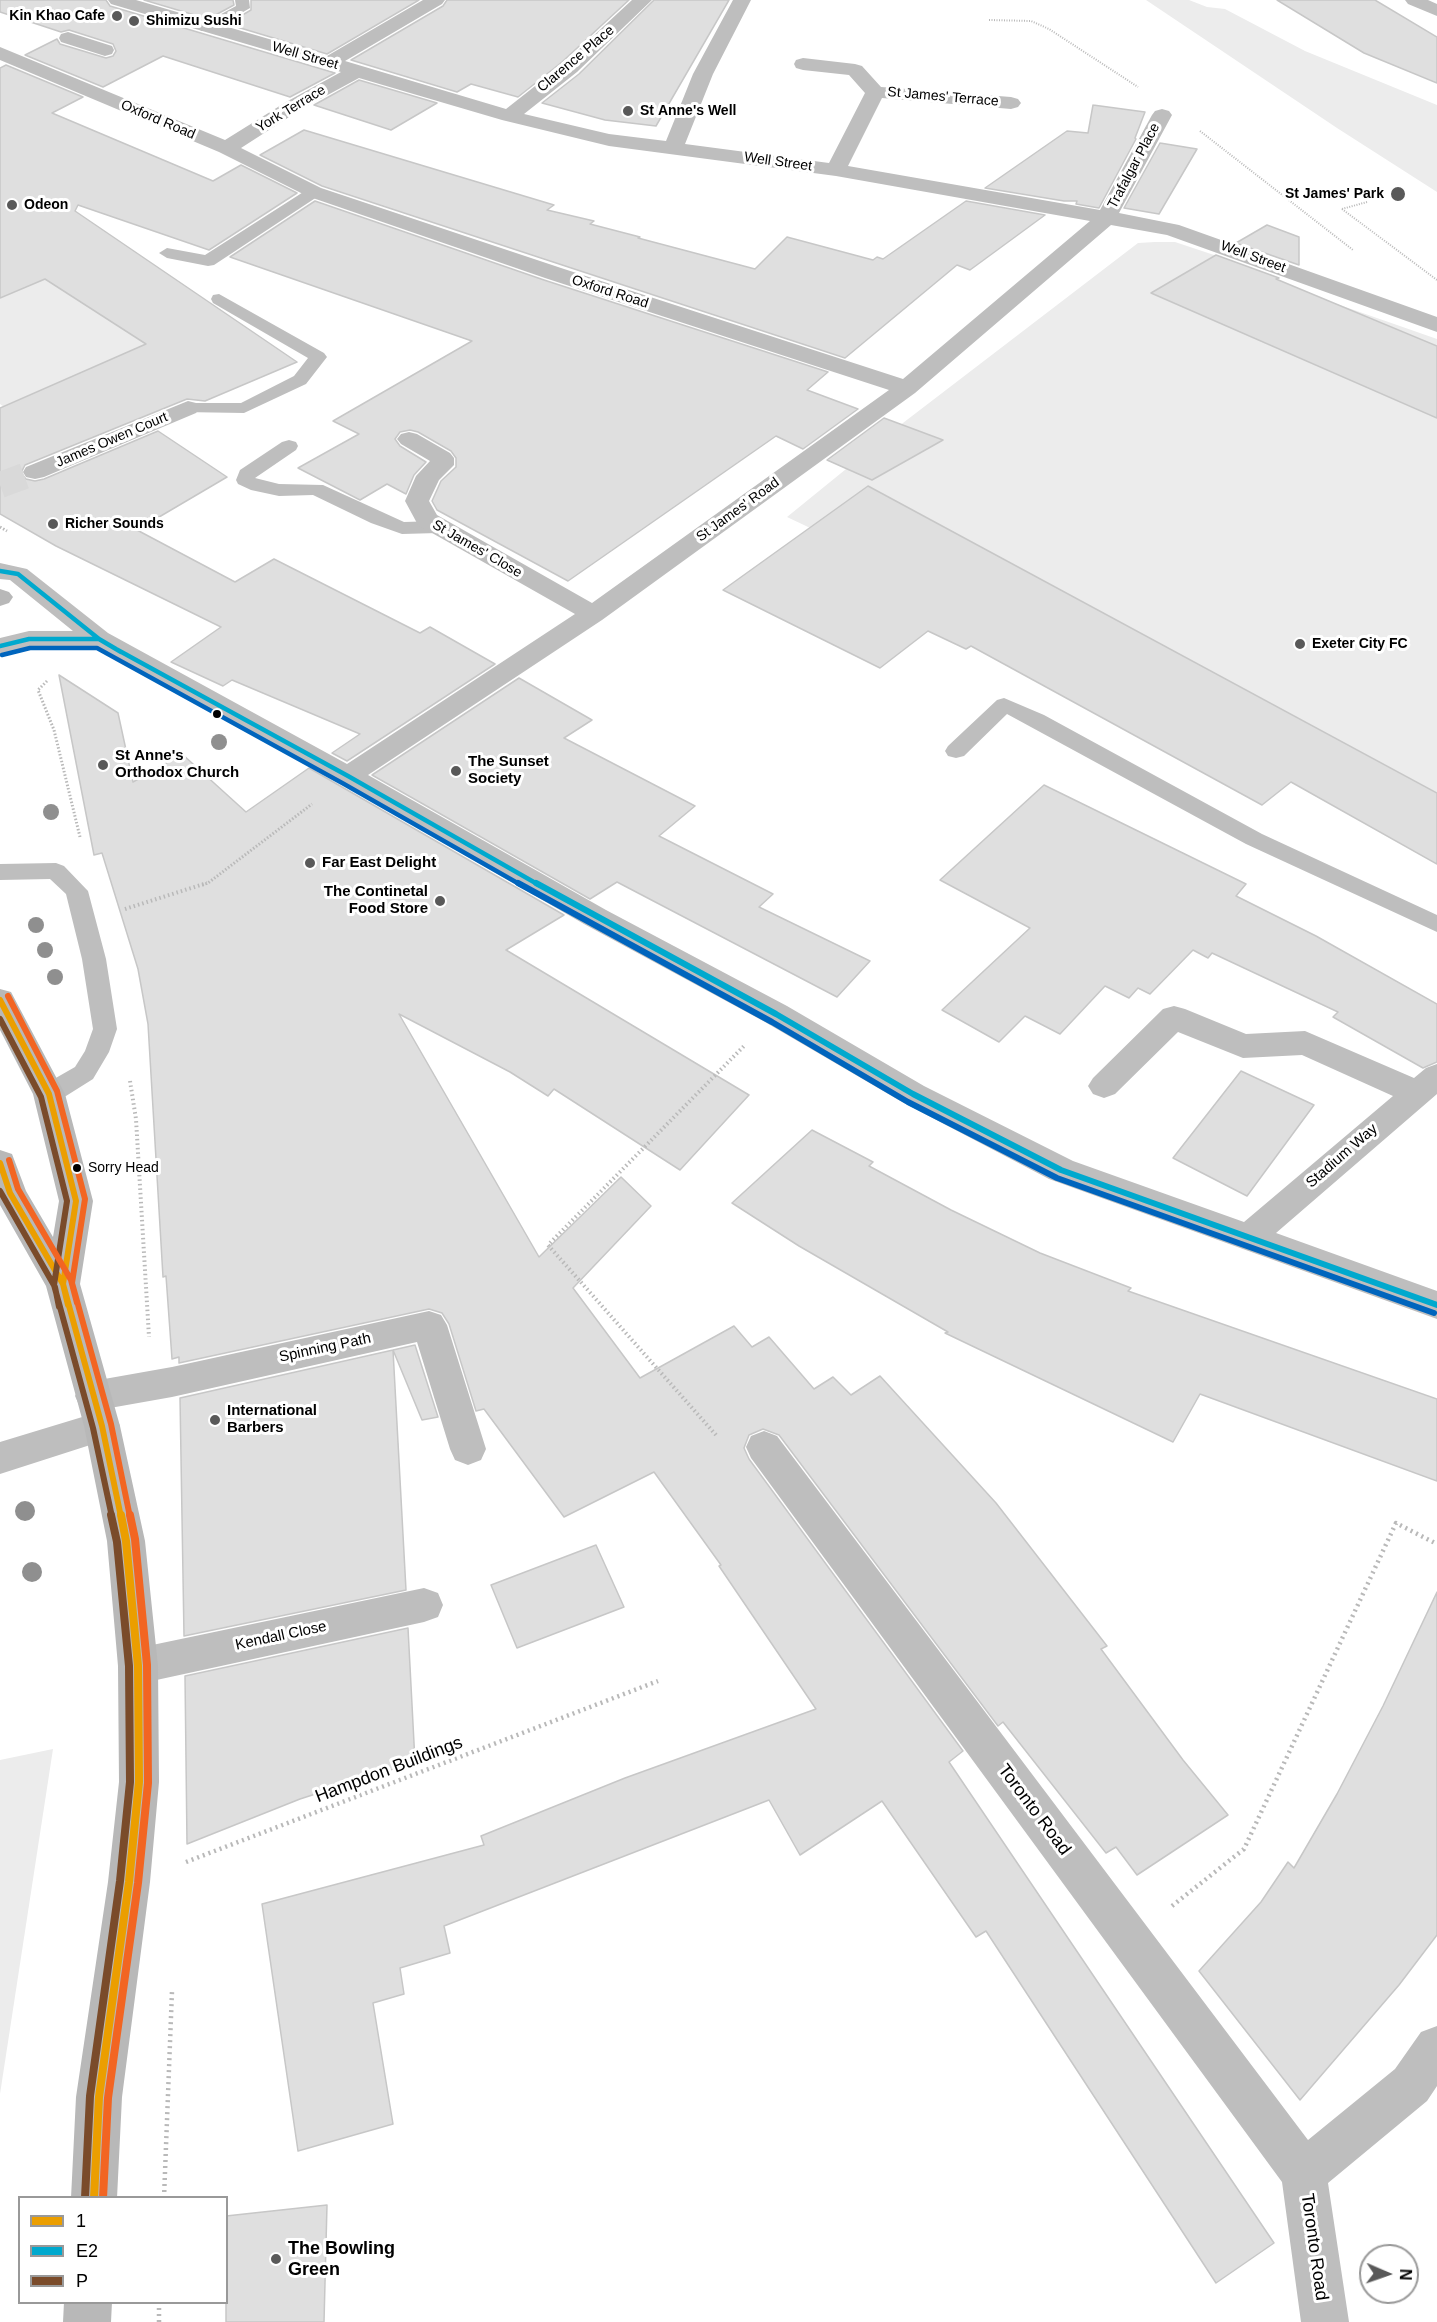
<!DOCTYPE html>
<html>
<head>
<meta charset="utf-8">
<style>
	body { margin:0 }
	#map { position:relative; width:1437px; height:2322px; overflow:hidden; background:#fff; font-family:Arial,sans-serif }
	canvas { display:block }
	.legend { position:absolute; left:18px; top:2196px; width:210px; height:108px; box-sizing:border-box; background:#fff; border:2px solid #999; margin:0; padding:8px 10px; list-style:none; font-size:18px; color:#000 }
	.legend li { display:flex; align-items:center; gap:12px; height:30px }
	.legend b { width:30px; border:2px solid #999 }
	.north { position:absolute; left:1359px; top:2244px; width:60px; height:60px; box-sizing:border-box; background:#fff; border:2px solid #999; border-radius:50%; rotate:92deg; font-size:16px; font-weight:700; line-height:24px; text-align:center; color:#000 }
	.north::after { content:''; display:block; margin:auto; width:21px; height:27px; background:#595959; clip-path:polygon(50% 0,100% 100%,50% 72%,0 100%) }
</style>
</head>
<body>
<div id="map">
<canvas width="1437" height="2322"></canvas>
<ul class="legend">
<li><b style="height:8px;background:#eb9e00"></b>1</li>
<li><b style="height:8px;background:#00a9ce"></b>E2</li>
<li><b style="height:8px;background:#7a4b2a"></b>P</li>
</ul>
<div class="north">N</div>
</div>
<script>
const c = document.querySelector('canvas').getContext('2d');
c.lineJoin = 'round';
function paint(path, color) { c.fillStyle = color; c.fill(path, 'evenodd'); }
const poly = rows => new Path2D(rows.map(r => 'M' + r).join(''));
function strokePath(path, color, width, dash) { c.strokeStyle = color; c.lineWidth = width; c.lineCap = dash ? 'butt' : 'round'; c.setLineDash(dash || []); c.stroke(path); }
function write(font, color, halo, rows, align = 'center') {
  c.font = font + ' Arial,sans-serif'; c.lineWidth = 6; c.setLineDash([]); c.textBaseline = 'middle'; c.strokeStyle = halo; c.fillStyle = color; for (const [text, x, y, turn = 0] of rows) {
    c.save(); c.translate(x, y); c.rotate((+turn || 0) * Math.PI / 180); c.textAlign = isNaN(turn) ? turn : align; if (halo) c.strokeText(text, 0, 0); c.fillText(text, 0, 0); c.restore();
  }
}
paint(poly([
	[1146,0,1189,0,1207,7,1225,9,1305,51,1437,105,1437,192,1337,128],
	[1155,242,1175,242,1241,264,1334,303,1437,339,1437,864,1291,782,1262,805,981,651,1015,625,787,517,899,426,1138,243],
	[45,279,146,344,4,407,0,404,0,298],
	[53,1749,0,2094,0,1760]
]), '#ececec');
const building = poly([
	[0,0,106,0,110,6,335,73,290,97,163,56,103,87,25,55,57,39,60,44,106,58,113,56,116,51,113,44,69,30,61,32,0,12,0,0],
	[144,0,233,0,234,5,208,19,144,0],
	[251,0,419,0,327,54,227,24,251,10,251,0],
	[447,0,629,0,562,62,518,97,471,84,457,92,351,60,443,6,447,0],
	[654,0,729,0,656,126,605,120,542,103,579,74,654,0],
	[1277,0,1375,0,1437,37,1437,83,1364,53,1277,0],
	[6,65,83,97,52,113,213,181,241,165,297,193,209,250,78,205,75,211,297,362,205,401,187,399,25,465,21,473,26,479,35,481,44,479,158,431,227,477,137,530,235,582,274,559,420,633,430,627,495,664,347,761,332,753,360,734,232,680,223,686,171,662,221,627,56,546,0,514,0,408,146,344,45,279,0,298,0,68,6,65],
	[359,80,437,103,391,130,314,105,359,80],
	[1093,105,1145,112,1135,138,1136,139,1099,208,1076,204,1077,201,1064,201,985,188,1067,131,1088,133,1093,105],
	[304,130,554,205,547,210,594,221,590,224,640,237,638,238,755,269,787,237,873,260,877,257,883,259,966,201,1045,215,970,270,957,265,845,358,322,186,260,155,304,130],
	[1160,143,1197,149,1159,214,1124,208,1160,143],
	[315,201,544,280,828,372,807,390,858,409,803,449,776,436,568,581,437,510,432,501,441,481,456,467,456,458,451,451,418,432,410,430,400,432,395,439,400,446,426,462,414,475,406,494,387,484,360,500,298,468,359,434,333,421,472,341,230,257,315,201],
	[1267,225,1299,237,1299,265,1236,243,1267,225],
	[1216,255,1279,278,1276,279,1437,346,1437,418,1151,293,1216,255],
	[884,418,943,440,872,480,827,460,884,418],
	[868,486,1437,793,1437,864,1291,782,1262,805,971,646,966,649,928,631,880,668,723,590,868,486],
	[59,675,118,713,133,782,182,754,246,812,309,768,564,915,506,950,749,1095,680,1170,554,1089,548,1096,510,1072,399,1014,539,1257,621,1177,651,1206,573,1288,640,1378,734,1326,752,1347,769,1337,814,1389,833,1377,851,1395,880,1376,996,1503,1107,1646,1101,1649,1183,1760,1228,1815,1137,1875,1116,1847,1106,1853,1003,1722,998,1726,779,1435,763,1429,749,1435,744,1448,749,1459,963,1751,949,1762,1274,2243,1216,2283,986,1931,976,1937,882,1801,800,1855,769,1800,444,1926,450,1953,400,1968,404,1994,373,2003,393,2124,298,2151,262,1904,484,1845,481,1836,625,1778,816,1709,719,1566,721,1565,654,1472,564,1517,484,1409,476,1411,449,1324,442,1313,429,1309,179,1363,179,1357,172,1359,166,1276,163,1277,148,1024,138,969,102,853,94,855,59,675],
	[519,678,592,720,564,738,695,806,659,836,773,894,759,907,870,961,837,997,617,882,590,899,372,775,519,678],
	[1044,785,1246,884,1236,896,1316,936,1437,1004,1437,1062,1423,1068,1333,1017,1338,1012,1212,953,1208,958,1193,950,1150,994,1138,988,1129,998,1105,986,1060,1034,1025,1016,999,1042,942,1010,1030,928,940,880,1044,785],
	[1241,1071,1314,1105,1247,1196,1173,1158,1241,1071],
	[812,1130,873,1162,869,1166,951,1210,1040,1253,1131,1288,1128,1291,1437,1399,1437,1481,1200,1394,1173,1442,945,1333,948,1332,799,1246,732,1203,812,1130],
	[415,1345,438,1417,422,1420,393,1350,415,1345],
	[393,1350,406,1590,184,1636,180,1398,393,1350],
	[596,1545,624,1607,517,1648,491,1585,596,1545],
	[1437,1592,1437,1935,1399,1985,1300,2100,1199,1971,1261,1902,1288,1862,1294,1868,1337,1794,1383,1706,1437,1592],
	[408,1628,415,1762,300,1799,187,1844,185,1676,408,1628],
	[327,2205,324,2322,226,2322,226,2216,327,2205]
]);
paint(building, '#dfdfdf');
strokePath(building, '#c7c7c7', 1.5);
strokePath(poly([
	[0,485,35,472]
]), '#d9d9d9', 26, [26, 13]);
strokePath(poly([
	[989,20,1031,21,1049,29,1138,87],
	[1200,131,1353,250],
	[1342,209,1437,280],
	[1342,209,1367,202]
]), '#b9b9b9', 2, [1, 1.5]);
strokePath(poly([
	[0,527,7,531],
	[47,681,38,690,54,730,80,837],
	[202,885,208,883,312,804]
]), '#b9b9b9', 3, [1.5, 2]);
strokePath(poly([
	[125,909,207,883],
	[130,1081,136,1119,149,1337],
	[716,1435,548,1245,744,1046]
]), '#b9b9b9', 4, [1.5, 3]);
strokePath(poly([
	[186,1862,658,1681],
	[1172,1906,1244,1849,1396,1523,1437,1544],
	[164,2198,172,1991],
	[159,2302,159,2322]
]), '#b9b9b9', 4.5, [2, 4]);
paint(poly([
	[235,0,249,0,250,8,211,31,201,31,199,28,201,25,236,6,235,0],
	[314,187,320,189,322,192,320,195,214,265,208,266,167,258,159,253,167,248,205,255,308,189,314,187],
	[219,294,324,353,327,357,306,384,244,413,182,412,179,408,182,404,188,403,241,403,294,376,308,358,213,303,211,299,213,295,219,294],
	[289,440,296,442,298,446,296,450,255,478,279,484,323,485,404,522,438,521,445,523,448,527,445,531,438,533,402,534,371,523,313,495,279,496,251,490,238,484,236,480,240,470,282,442,289,440],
	[1004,698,1044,715,1262,834,1437,915,1437,932,1246,844,1007,714,964,756,956,758,948,756,945,751,948,746,997,700,1004,698],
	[56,863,64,866,88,891,106,959,117,1029,109,1052,93,1079,58,1101,49,1103,40,1101,37,1094,40,1087,75,1067,85,1051,93,1029,82,959,66,894,50,879,0,880,0,864,56,863]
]), '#bebebe');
paint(poly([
	[108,0,136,0,327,56,423,0,445,0,442,4,345,61,506,109,563,64,632,0,652,0,577,72,524,114,609,134,666,141,693,74,733,0,751,0,713,74,685,144,829,163,865,93,849,75,803,70,796,68,794,64,796,60,803,58,855,64,862,66,881,87,1011,97,1018,99,1021,103,1018,107,1011,109,882,98,848,166,1100,210,1152,115,1155,111,1162,109,1169,111,1172,115,1119,213,1179,225,1437,317,1437,332,1167,235,1111,225,915,393,602,620,368,775,606,910,787,1006,924,1086,1073,1161,1244,1222,1393,1096,1302,1055,1243,1058,1178,1032,1115,1094,1104,1098,1093,1094,1088,1086,1093,1078,1163,1009,1174,1006,1185,1009,1246,1034,1305,1031,1414,1078,1426,1068,1437,1064,1437,1094,1276,1233,1437,1291,1437,1319,1049,1179,902,1102,765,1022,584,924,338,782,94,647,29,647,0,654,0,638,29,631,73,631,10,580,0,579,0,563,27,569,108,633,347,764,575,614,418,525,405,501,416,476,430,461,401,444,397,439,401,434,409,432,417,434,450,453,454,458,454,465,439,480,429,501,437,515,592,603,889,390,545,278,307,196,219,152,0,60,0,47,225,140,286,102,341,72,111,4,108,0],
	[359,78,502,120,609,146,836,176,1090,221,903,379,561,268,321,188,241,148,300,110,359,78],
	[1405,0,1428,0,1437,4,1437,16,1408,4,1405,0],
	[68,32,112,46,114,50,112,54,105,56,61,42,59,38,61,34,68,32],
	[188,401,196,403,200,408,196,413,44,477,35,479,26,477,23,472,26,467,188,401],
	[429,1311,441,1315,447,1325,486,1449,481,1460,468,1465,455,1460,450,1449,417,1342,172,1397,93,1411,80,1407,75,1396,80,1385,93,1381,172,1367,429,1311],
	[102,1411,115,1415,120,1426,115,1437,0,1474,0,1442,102,1411],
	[764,1431,777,1436,1308,2140,1395,2069,1421,2032,1437,2026,1437,2086,1427,2101,1328,2183,1349,2322,1301,2322,1282,2182,751,1458,746,1447,751,1436,764,1431],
	[424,1588,438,1593,443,1605,438,1617,424,1622,138,1684,124,1679,118,1666,124,1653,138,1648,424,1588]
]), '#bebebe');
paint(poly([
	[0,589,9,592,13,597,9,603,0,606,0,589],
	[0,989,11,992,65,1094,93,1201,80,1284,120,1426,145,1541,158,1666,159,1782,150,1882,122,2097,117,2198,71,2198,76,2097,108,1882,119,1782,118,1666,107,1541,84,1426,46,1286,0,1205,0,1150,12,1154,26,1191,53,1237,59,1201,33,1094,0,1030,0,989],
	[64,2302,112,2302,111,2322,63,2322,64,2302]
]), '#b8b8b8');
strokePath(poly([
	[0,1000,49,1094,76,1201,63,1284,102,1426,121,1517],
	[0,1163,10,1193,63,1284,68,1305]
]), '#eb9e00', 6);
strokePath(poly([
	[94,2198,99,2097,129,1882,139,1782,138,1666,126,1541,121,1515]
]), '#eb9e00', 8);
strokePath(poly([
	[0,571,18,574,99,639,116,649,348,776,539,885],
	[0,646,29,639,99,639,121,652]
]), '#00a9ce', 4.5);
strokePath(poly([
	[536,883,776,1014,913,1094,1061,1170,1437,1305]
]), '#00a9ce', 6);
strokePath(poly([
	[0,1019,41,1097,67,1201,54,1285,93,1428,112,1517],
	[0,1191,55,1287,59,1307]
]), '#7a4b2a', 6);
strokePath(poly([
	[85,2198,90,2096,120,1881,130,1782,129,1666,117,1542,111,1515]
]), '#7a4b2a', 8);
strokePath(poly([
	[8,996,57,1091,85,1199,72,1283,111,1424,130,1517],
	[9,1160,18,1189,71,1280,77,1303]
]), '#f26522', 6);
strokePath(poly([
	[103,2198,108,2098,138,1883,148,1783,147,1665,135,1539,130,1515]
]), '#f26522', 8);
strokePath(poly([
	[2,655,30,648,97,648,344,784,521,885]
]), '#0065bd', 4.5);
strokePath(poly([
	[518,883,772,1022,908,1102,1057,1178,1434,1313]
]), '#0065bd', 6);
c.fillStyle = '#8f8f8f';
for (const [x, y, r] of [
	[219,742,8],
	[51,812,8],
	[36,925,8],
	[45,950,8],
	[55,977,8],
	[25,1511,10],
	[32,1572,10]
]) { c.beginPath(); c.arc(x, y, r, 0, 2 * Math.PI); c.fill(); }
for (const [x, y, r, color] of [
	[117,16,6,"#595959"],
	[134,21,6,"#595959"],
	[628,111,6,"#595959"],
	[1398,194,8,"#595959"],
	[12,205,6,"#595959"],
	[53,524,6,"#595959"],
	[1300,644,6,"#595959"],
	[217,714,5,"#000"],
	[103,765,6,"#595959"],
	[456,771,6,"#595959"],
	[310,863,6,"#595959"],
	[440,901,6,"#595959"],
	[77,1168,5,"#000"],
	[215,1420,6,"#595959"],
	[276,2259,6,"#595959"]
]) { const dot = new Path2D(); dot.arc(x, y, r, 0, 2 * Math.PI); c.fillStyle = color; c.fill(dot); strokePath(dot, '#fff', 2); }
write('bold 14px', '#000', '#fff', [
	["Kin Khao Cafe",105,16,"right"],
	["Shimizu Sushi",146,21],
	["St Anne's Well",640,111],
	["St James' Park",1384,194,"right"],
	["Odeon",24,205],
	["Richer Sounds",65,524],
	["Exeter City FC",1312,644]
], 'left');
write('14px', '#000', '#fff', [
	["Well Street",305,56,16],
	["Clarence Place",576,59,-40],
	["St James' Terrace",943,97,5],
	["York Terrace",291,109,-31],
	["Oxford Road",158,120,23],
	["Well Street",778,162,8],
	["Trafalgar Place",1134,166,-62],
	["Well Street",1253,257,20],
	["Oxford Road",610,292,18],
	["James Owen Court",112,440,-23],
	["St James' Road",738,510,-36],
	["St James' Close",477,549,30]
]);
write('14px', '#000', '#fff', [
	["Sorry Head",88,1168]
], 'left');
write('bold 15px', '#000', '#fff', [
	["St Anne's",115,756],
	["Orthodox Church",115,773],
	["The Sunset",468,762],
	["Society",468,779],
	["Far East Delight",322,863],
	["The Continetal",428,892,"right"],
	["Food Store",428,909,"right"],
	["International",227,1411],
	["Barbers",227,1428]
], 'left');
write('15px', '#000', '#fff', [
	["Stadium Way",1342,1156,-41],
	["Spinning Path",325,1348,-12],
	["Kendall Close",281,1636,-12]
]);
write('18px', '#000', '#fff', [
	["Hampdon Buildings",389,1770,-21],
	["Toronto Road",1034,1810,53],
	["Toronto Road",1314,2247,82]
]);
write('bold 18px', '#000', '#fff', [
	["The Bowling",288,2249],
	["Green",288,2270]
], 'left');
</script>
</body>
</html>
